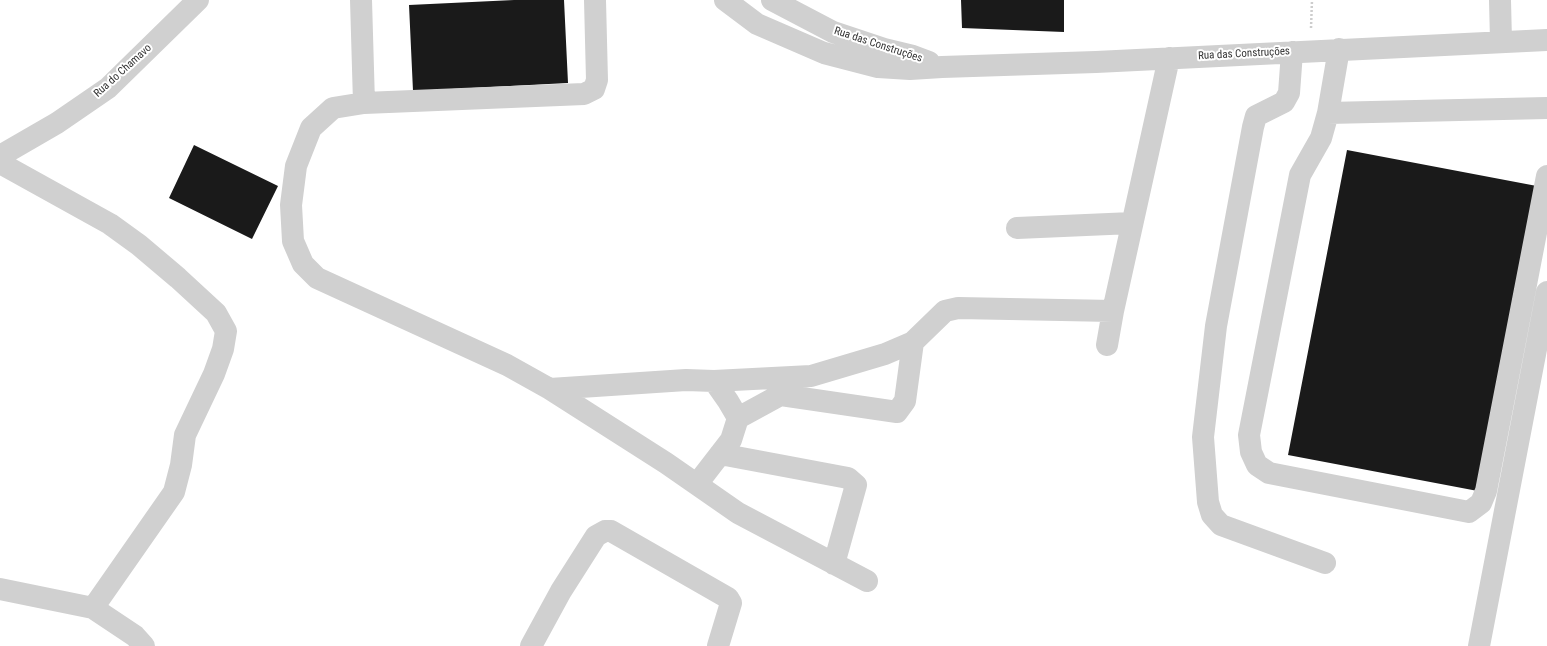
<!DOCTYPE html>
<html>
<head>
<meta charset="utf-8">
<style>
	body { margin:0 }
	canvas { display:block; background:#fff }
</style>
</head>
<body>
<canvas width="1547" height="646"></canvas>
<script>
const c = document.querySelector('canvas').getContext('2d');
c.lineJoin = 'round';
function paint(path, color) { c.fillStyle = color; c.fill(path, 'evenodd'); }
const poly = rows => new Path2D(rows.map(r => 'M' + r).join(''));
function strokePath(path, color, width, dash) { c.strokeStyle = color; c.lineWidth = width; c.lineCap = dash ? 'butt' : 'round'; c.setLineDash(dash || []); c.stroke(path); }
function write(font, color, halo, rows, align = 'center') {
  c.font = font + ' "Roboto Condensed",sans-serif'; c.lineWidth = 4; c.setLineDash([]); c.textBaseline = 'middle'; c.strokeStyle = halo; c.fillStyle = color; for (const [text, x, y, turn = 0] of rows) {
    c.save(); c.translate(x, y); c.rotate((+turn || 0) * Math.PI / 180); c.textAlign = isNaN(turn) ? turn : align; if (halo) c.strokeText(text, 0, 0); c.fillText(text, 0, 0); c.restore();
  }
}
paint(poly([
	[514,0,564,0,568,83,413,91,409,5],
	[961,0,1064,0,1064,32,962,28],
	[194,145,278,186,252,239,169,198],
	[1347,150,1542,187,1483,492,1288,455]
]), '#1a1a1a');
strokePath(poly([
	[1311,28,1312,0]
]), '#cdcdcd', 2.5, [2, 2]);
strokePath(poly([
	[361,0,364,103],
	[595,0,597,80,594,89,584,94,364,103,333,108,311,128,296,166,291,205,293,241,303,264,317,278,507,365,550,389,666,463,738,513,867,581],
	[725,0,757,24,824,53,878,67,910,69,942,67,1096,62,1547,40],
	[772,0,833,32,884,49,913,56,929,62],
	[1500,0,1501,41],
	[1339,49,1328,113,1321,138,1300,175,1249,435,1251,452,1257,465,1269,473,1469,512,1481,503,1486,491,1547,176],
	[1292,52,1289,93,1284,102,1256,116,1253,127,1216,326,1203,437,1208,502,1212,515,1221,525,1325,563],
	[1328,113,1547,108],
	[0,156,57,123,108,88,198,0],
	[0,163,110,224,139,245,178,278,216,313,226,331,223,349,214,374,185,435,181,465,174,492,93,608],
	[1017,228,1132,223],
	[1107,345,1113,311,1169,58],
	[714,381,728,401,738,418],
	[550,389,686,380,714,381,811,376,885,354,913,342,945,311,958,308,1113,311],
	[781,395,897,412,905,401,913,342],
	[720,454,848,478,856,485,834,564],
	[697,484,731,440,738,418,793,388],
	[0,589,93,608,135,636,144,646],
	[531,646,561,591,596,536,605,531,611,531,728,598,731,603,718,646],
	[1479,646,1547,292]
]), '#d0d0d0', 22);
write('11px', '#333', '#fff', [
	["Rua das Construções",878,45,18],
	["Rua das Construções",1244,54,-3],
	["Rua do Chamavo",123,71,-42]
]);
</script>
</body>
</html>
